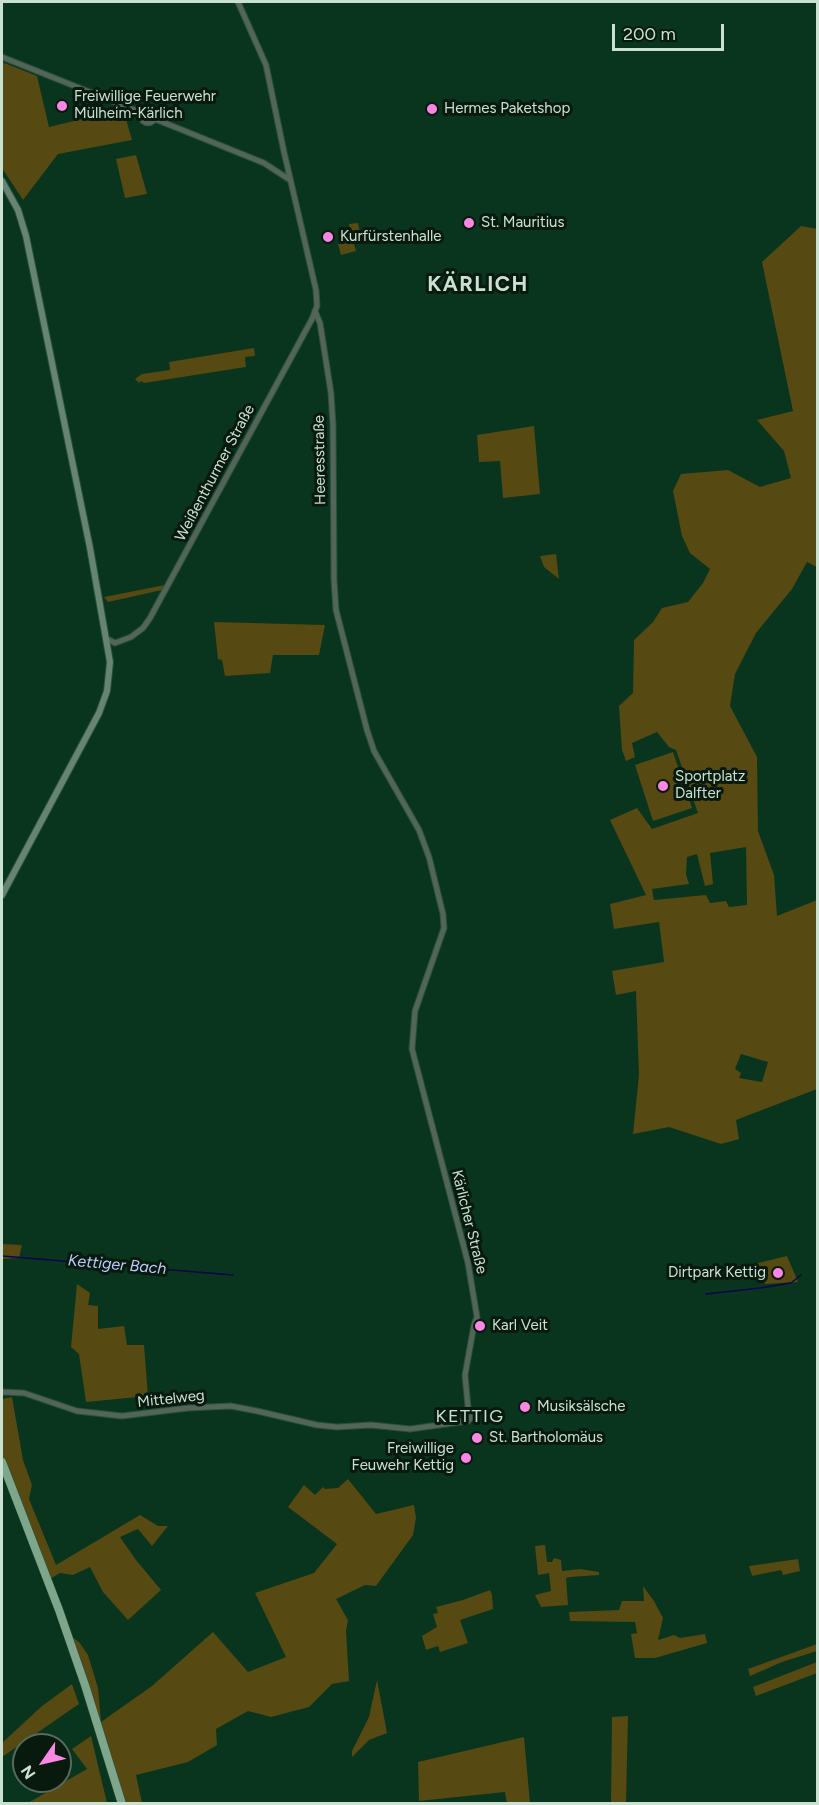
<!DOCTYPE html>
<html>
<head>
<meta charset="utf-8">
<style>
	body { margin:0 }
	#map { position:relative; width:819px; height:1805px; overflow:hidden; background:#09351e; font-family:Figtree,sans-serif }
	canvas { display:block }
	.frame { position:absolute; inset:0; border:3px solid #cae1d1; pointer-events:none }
	.north { position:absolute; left:12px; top:1733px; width:60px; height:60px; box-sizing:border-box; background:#08190e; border:2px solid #56695c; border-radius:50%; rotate:236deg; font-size:16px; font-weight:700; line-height:24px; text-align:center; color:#cae1d1 }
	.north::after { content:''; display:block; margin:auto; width:21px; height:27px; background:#fc86e4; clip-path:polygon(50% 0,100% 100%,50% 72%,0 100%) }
	.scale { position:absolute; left:612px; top:24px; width:112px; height:27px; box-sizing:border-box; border:3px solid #cae1d1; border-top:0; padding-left:8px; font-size:18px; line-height:21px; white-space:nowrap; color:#cae1d1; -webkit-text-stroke:4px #08190e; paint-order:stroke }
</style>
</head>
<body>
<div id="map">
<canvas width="819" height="1805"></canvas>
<div class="frame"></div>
<div class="north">N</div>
<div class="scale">200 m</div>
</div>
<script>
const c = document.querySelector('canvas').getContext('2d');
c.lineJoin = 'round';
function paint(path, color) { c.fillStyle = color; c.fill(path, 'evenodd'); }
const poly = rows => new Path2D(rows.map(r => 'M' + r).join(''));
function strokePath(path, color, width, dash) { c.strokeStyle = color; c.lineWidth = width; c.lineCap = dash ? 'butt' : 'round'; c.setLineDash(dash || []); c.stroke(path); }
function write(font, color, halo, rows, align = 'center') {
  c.font = font + ' Figtree,sans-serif'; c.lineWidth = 6; c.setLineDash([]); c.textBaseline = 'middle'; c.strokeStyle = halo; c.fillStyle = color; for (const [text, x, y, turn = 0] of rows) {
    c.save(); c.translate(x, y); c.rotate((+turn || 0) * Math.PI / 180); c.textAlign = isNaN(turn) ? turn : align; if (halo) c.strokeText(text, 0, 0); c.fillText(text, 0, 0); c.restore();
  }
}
paint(poly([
	[2,62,37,76,49,127,120,110,124,112,132,140,58,154,23,200,2,168],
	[136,155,147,194,125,198,116,159],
	[358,223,361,239,353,240,356,251,341,255,338,244,351,240,351,238,347,239,347,236,350,235,349,224],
	[801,226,818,229,817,567,807,562,792,589,756,633,735,674,730,706,757,757,758,831,774,875,777,916,817,900,817,1089,736,1120,739,1139,721,1144,669,1127,633,1134,639,1075,636,991,616,995,612,971,664,962,659,922,614,929,610,904,646,895,610,820,637,808,652,829,698,813,676,750,669,747,657,732,632,743,635,757,626,761,622,750,619,706,633,693,634,640,653,622,662,608,688,602,703,583,710,569,690,553,682,536,673,491,681,474,728,470,760,487,791,478,784,451,757,420,793,411,762,262],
	[746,847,747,905,729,907,726,901,710,903,706,895,654,900,652,889,689,884,686,874,687,857,697,854,705,886,713,884,710,853],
	[741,1054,768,1062,762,1082,739,1078,741,1073,735,1069],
	[254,348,255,356,245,357,246,367,144,383,141,381,139,383,135,379,142,374,170,370,169,362],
	[534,426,540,494,503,498,500,461,479,462,477,435],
	[556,554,559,579,544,567,540,556],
	[165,585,162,590,108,602,104,597],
	[214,622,325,625,319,655,273,655,270,673,225,676,222,660,218,659],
	[673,752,692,808,653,821,635,765],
	[2,1244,22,1245,19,1258,2,1259],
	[787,1256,798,1282,765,1284,758,1263],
	[77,1284,90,1293,88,1305,98,1306,98,1329,124,1326,127,1345,144,1345,148,1396,86,1402,79,1354,71,1347],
	[12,1397,23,1460,32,1485,29,1499,56,1565,140,1515,158,1526,168,1526,152,1546,138,1529,120,1537,136,1560,161,1590,128,1620,103,1592,90,1567,73,1575,60,1573,50,1579,2,1455,2,1399],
	[348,1479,376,1514,414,1505,416,1518,413,1535,376,1586,365,1585,336,1599,348,1620,346,1631,349,1681,332,1684,309,1707,271,1717,248,1711,216,1729,217,1745,188,1762,136,1775,142,1803,125,1803,72,1637,79,1642,88,1655,98,1688,101,1722,152,1686,213,1632,248,1672,286,1657,255,1593,314,1573,337,1544,288,1507,304,1485,315,1495,323,1487,325,1489,338,1488],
	[545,1545,547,1562,552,1562,554,1558,561,1560,562,1571,580,1569,599,1572,599,1575,570,1577,566,1578,568,1605,541,1607,535,1595,551,1591,549,1573,538,1575,535,1546],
	[798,1559,800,1571,783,1575,781,1570,752,1576,749,1566],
	[643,1586,654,1601,663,1618,658,1640,674,1635,680,1638,705,1634,707,1643,655,1658,635,1658,631,1634,637,1633,635,1622,570,1621,569,1612,619,1610,622,1601,644,1601],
	[490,1590,492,1595,493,1609,460,1620,468,1643,440,1652,438,1646,426,1650,422,1636,437,1627,433,1614,438,1613,436,1607,463,1600],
	[817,1644,817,1651,782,1662,750,1676,748,1669],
	[817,1662,817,1673,756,1696,753,1687],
	[377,1680,387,1733,369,1740,352,1757,352,1751,369,1717],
	[72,1684,79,1704,2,1757,2,1743,42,1706],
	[628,1716,626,1803,611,1803,612,1717],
	[91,1736,107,1803,28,1803,87,1769,72,1749],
	[524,1737,530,1803,507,1803,505,1792,419,1801,418,1762]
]), '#564912');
strokePath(poly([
	[2,1256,233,1275],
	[706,1294,760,1288,791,1283,801,1275]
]), '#0e044b', 1.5);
const tertiary = poly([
	[2,57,142,113],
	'141 116a7 7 0 1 1 14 0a7 7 0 1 1-14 0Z',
	[155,119,264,163,290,180],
	[107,639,115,643,131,637,143,628,150,618,312,319,317,306,316,290,284,152,266,65,238,2],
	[2,1392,24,1393,77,1411,122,1416,188,1408,231,1406,257,1411,317,1425,337,1427,371,1425,410,1429,468,1421,471,1418,468,1407,465,1375,474,1325,477,1317,468,1263,412,1049,415,1011,444,928,443,914,429,857,419,830,374,751,367,730,336,610,334,580,333,425,331,393,320,323,315,311]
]);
const secondary = poly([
	[2,181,18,210,26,236,90,548,110,662,107,691,99,713,2,895]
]);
const trunk = poly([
	[2,1462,59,1610,85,1685,122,1804]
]);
strokePath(tertiary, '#28513b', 7);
strokePath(secondary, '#28513b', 8);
strokePath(trunk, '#28513b', 9);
strokePath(tertiary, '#536458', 5);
strokePath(secondary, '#678471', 6);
strokePath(trunk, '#7ea68c', 8);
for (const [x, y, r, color] of [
	[62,106,6,"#fc86e4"],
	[432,109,6,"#fc86e4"],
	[469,223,6,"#fc86e4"],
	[328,237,6,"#fc86e4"],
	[663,786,6,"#fc86e4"],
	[778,1273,6,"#fc86e4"],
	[480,1326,6,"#fc86e4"],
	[525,1407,6,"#fc86e4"],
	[477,1438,6,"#fc86e4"],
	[466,1458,6,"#fc86e4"]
]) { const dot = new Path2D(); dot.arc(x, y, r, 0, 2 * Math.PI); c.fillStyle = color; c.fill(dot); strokePath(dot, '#08190e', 2); }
write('15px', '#cae1d1', '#08190e', [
	["Freiwillige Feuerwehr",74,97],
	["Mülheim-Kärlich",74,114],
	["Hermes Paketshop",444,109],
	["St. Mauritius",481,223],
	["Kurfürstenhalle",340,237],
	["Sportplatz",675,777],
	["Dalfter",675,794],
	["Dirtpark Kettig",766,1273,"right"],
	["Karl Veit",492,1326],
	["Musiksälsche",537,1407],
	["St. Bartholomäus",489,1438],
	["Freiwillige",454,1449,"right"],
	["Feuwehr Kettig",454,1466,"right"]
], 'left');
write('15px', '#cae1d1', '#08190e', [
	["Heeresstraße",320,460,-91],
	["Weißenthurmer Straße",215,473,-62],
	["Kärlicher Straße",469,1222,76],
	["Mittelweg",171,1399,-6]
]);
write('italic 16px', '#bfc9fc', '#08190e', [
	["Kettiger Bach",117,1265,5]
]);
c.letterSpacing = '1.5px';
write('18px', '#cae1d1', '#08190e', [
	["KETTIG",470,1417]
]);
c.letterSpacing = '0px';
c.letterSpacing = '1.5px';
write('bold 21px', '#cae1d1', '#08190e', [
	["KÄRLICH",478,285]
]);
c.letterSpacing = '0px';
</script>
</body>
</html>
